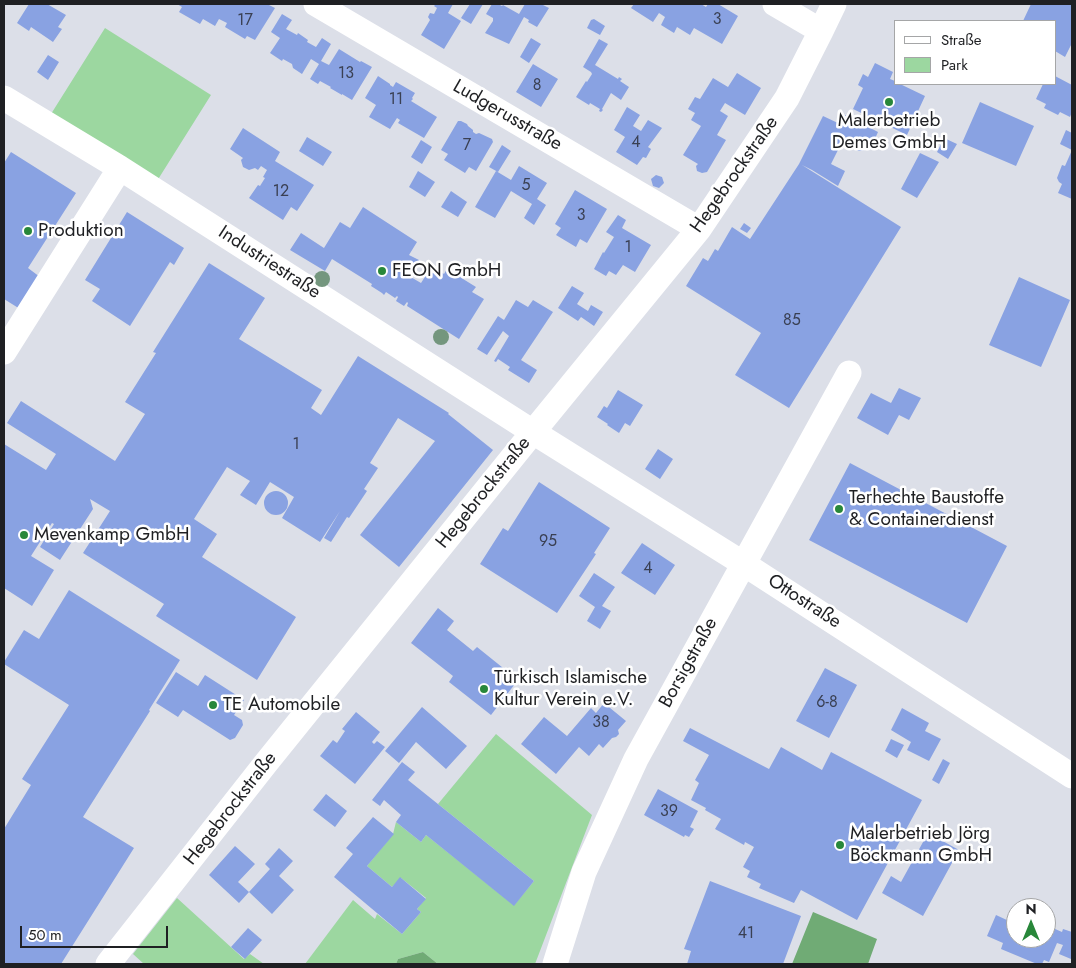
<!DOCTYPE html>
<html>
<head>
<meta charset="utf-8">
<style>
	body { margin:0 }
	#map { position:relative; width:1076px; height:968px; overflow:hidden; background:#dcdfe8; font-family:Jost,sans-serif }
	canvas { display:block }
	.frame { position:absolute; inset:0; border:5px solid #1f2023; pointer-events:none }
	.legend { position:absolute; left:894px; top:20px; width:162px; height:65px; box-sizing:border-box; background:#fff; border:1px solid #a5a6a7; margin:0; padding:6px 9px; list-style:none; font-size:15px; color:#1f2023 }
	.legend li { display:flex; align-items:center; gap:10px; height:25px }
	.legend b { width:25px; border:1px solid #a5a6a7 }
	.north { position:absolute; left:1006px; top:898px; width:50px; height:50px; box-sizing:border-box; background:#fff; border:1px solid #a5a6a7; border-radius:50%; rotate:0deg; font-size:14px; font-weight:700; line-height:20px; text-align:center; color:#1f2023 }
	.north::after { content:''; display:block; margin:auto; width:18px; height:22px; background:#28873a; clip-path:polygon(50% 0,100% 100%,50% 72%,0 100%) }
	.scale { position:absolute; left:20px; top:926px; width:148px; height:22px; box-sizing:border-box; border:2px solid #1f2023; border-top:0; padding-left:6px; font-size:15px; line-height:18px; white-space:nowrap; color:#1f2023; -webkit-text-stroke:4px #fff; paint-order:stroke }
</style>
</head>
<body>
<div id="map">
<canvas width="1076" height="968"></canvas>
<div class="frame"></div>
<ul class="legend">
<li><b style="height:6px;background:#fff"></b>Straße</li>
<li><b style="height:14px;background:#9cd7a0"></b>Park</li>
</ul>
<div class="north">N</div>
<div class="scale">50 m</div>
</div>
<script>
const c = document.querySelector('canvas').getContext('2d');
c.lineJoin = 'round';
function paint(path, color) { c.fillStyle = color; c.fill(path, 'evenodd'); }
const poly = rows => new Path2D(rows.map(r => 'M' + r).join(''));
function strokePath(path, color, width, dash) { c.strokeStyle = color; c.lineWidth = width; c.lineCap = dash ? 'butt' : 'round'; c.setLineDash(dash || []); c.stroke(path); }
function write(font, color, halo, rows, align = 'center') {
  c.font = font + ' Jost,sans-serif'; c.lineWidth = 5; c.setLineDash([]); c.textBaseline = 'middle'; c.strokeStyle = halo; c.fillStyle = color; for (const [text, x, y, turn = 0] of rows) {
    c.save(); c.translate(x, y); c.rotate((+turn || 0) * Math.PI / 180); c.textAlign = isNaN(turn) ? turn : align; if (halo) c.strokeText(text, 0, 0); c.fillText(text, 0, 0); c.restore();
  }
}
paint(poly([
	[105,28,211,95,157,181,51,114],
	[496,734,592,815,535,964,438,964,423,952,398,959,396,964,305,964,353,900,375,919,377,914,402,934,421,912,417,909,426,898,401,878,392,887,367,866,393,834,396,822,421,842,426,835,514,905,534,881,438,804],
	[177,898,244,959,250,954,264,964,144,964,133,954]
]), '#9cd7a0');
paint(poly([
	[813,912,877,939,868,964,792,964],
	[423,952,438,964,396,964,398,959]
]), '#70ab75');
paint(poly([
	[29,4,47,4,66,15,58,27,62,29,53,42,31,27,29,31,17,23],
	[177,4,267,4,275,8,255,40,247,36,245,39,225,27,227,23,219,19,215,26,203,19,200,24,179,12,182,7],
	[436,4,453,4,448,13,461,21,444,49,421,35,430,20,428,17,430,13,434,14,437,8,434,6],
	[470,4,483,4,471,24,461,18],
	[492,4,498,4,502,6,503,5,519,14,525,4,541,4,549,8,537,27,528,22,529,20,524,17,509,44,485,33,493,21,493,18,486,14],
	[634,4,701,4,706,7,708,4,718,4,738,16,722,44,694,28,690,35,677,27,674,33,661,25,665,17,659,13,653,22,631,8],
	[1031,4,1072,4,1072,43,1065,57,1055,51,1055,21,1023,21],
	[282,14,292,20,286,29,297,35,298,33,308,40,307,42,316,47,322,38,331,44,321,61,329,65,339,49,360,62,361,61,372,67,352,100,342,94,342,95,330,88,331,87,320,81,318,84,310,79,319,64,311,59,302,74,293,68,292,64,283,59,282,61,270,53,280,38,271,32],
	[594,19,605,26,600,35,587,28,591,20],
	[531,38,541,44,529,63,520,57],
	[599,39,608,44,595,65,618,79,619,77,622,79,620,81,629,87,621,100,611,93,602,109,603,110,601,112,599,111,600,109,590,103,589,105,576,97,586,81,587,82,592,74,591,72,583,67],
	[48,55,59,62,48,80,37,72],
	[875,63,893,72,890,79,895,81,895,84,900,84,925,96,907,135,853,109,863,88,858,85,863,74,868,77],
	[533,64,558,79,541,107,516,92],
	[737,73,761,88,745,115,725,103,720,111,728,116,717,135,726,140,707,172,702,173,697,171,696,166,698,164,683,155,701,126,691,120,695,113,688,109,695,97,700,99,713,78,728,87],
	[378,76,390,84,390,85,393,87,396,82,415,93,412,98,413,99,411,101,437,117,424,138,398,123,400,120,397,118,390,129,369,117,376,105,365,98],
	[1055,76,1072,85,1072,112,1070,117,1060,112,1058,115,1044,108,1046,104,1036,99,1043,84,1055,84],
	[980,102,1034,126,1016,166,962,143],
	[627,107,640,115,633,126,641,131,648,120,662,128,648,147,651,149,646,158,643,157,637,165,616,152,625,137,614,130],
	[845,115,878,132,874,141,876,142,874,143,873,142,870,147,866,145,864,150,859,151,854,149,853,145,847,142,846,144,842,142,831,164,845,171,838,186,812,170,802,165,901,227,789,408,735,375,761,333,686,286,703,258,708,261,715,249,718,251,732,227,750,239,799,164,823,116,840,124],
	[458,121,461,121,467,124,468,126,473,130,473,132,476,134,479,133,492,139,493,142,476,171,469,167,465,173,444,160,448,154,441,150],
	[243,128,280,152,275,161,314,185,297,211,291,207,283,220,249,198,258,185,260,186,265,178,263,177,267,170,261,166,258,170,255,168,249,170,243,167,241,160,243,158,230,149],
	[1066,130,1072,133,1072,199,1058,193,1062,184,1059,182,1057,178,1062,165,1065,166,1072,150,1060,144],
	[307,137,332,152,323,166,299,151],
	[944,138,957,144,948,159,937,152],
	[421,140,432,147,422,164,411,157],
	[502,145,511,151,498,172,489,167],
	[11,152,76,193,28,268,40,277,20,309,4,299,4,163],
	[920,153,939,162,917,198,901,189],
	[519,166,547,183,537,199,546,205,534,225,524,218,532,204,511,191,495,218,475,207,496,171,511,180],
	[418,171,435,182,425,197,409,187],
	[656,175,662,177,664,183,659,188,653,186,651,179],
	[575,190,607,209,587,243,580,239,576,247,556,235,561,228,555,224],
	[451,191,467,202,458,217,441,207],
	[363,207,417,242,409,255,419,260,409,276,421,283,432,266,444,274,447,269,476,287,472,292,484,299,459,339,407,306,408,303,407,302,404,306,396,301,398,297,397,296,395,298,386,292,384,295,382,293,371,286,372,284,332,259,325,271,290,250,301,233,324,248,340,222,350,228],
	[127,212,184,248,174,265,170,262,130,326,92,301,100,289,85,280],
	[618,215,626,220,622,228,651,245,635,272,623,265,616,275,609,271,606,276,594,269,603,252,604,253,614,237,606,232],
	[744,223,751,228,747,233,740,229],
	[209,263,265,298,239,339,322,390,311,408,321,415,358,356,449,413,448,414,493,450,399,567,360,535,435,441,398,418,370,463,378,468,364,489,367,491,349,518,347,517,331,542,324,538,340,511,320,542,282,518,294,497,270,482,256,505,240,495,250,481,227,467,194,519,217,534,202,557,296,617,257,680,156,616,164,604,83,553,110,511,90,499,93,509,60,560,40,547,54,524,52,523,31,556,54,570,32,606,4,588,4,444,46,470,56,454,7,423,21,401,115,461,145,414,125,402,156,353,153,352],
	[1019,277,1070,300,1041,367,989,345],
	[572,286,584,293,577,304,588,311,591,305,603,312,594,326,581,317,578,321,558,308],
	[516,300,528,307,533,300,553,312,521,360,537,370,529,383,508,370,510,367,498,359,496,362,494,361,509,336,503,331,487,355,477,349,498,316,504,320],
	[899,388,921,398,909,420,899,415,888,435,857,418,871,393,891,403],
	[618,390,643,405,630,426,625,423,619,433,607,425,608,424,597,417,604,406,607,408],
	[658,449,673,459,660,479,645,469],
	[850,463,1007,546,967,623,809,540],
	[539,482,610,528,594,553,596,554,557,613,480,564,503,528,508,531],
	'264 503a12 12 0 1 1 24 0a12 12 0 1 1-24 0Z',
	[642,543,675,565,655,595,621,573],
	[594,573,615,587,602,606,611,611,600,629,587,621,595,607,579,596],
	[69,590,180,660,149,710,150,711,83,817,134,848,61,964,4,964,4,829,31,785,22,779,69,705,4,664,4,662,24,630,39,639],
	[438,608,454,621,447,630,473,651,477,647,518,680,491,715,449,682,453,676,411,643],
	[825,668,857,685,829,738,796,721],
	[176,672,198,686,205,675,244,700,234,715,242,720,243,725,235,738,230,740,183,710,178,717,156,703],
	[604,703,626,721,618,730,619,734,616,737,612,738,603,748,599,744,589,756,579,747,556,774,521,744,544,717,567,736,591,708,596,713],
	[422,707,467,746,446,769,416,742,399,763,385,751],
	[902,708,929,723,925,731,941,739,929,761,907,750,911,742,891,730],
	[356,712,380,732,372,742,374,744,377,741,385,747,355,784,320,756,333,740,337,743,345,731,342,729],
	[690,728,769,769,781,747,822,770,831,752,922,800,857,920,801,890,794,903,759,888,761,884,747,877,750,871,743,867,754,847,745,842,744,845,715,829,721,819,705,810,706,808,691,800,699,783,695,780,709,755,683,741],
	[891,739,904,745,897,758,885,751],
	[943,759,950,763,939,784,932,780],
	[402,762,415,772,408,780,534,881,514,906,426,835,421,842,396,822,401,815,384,800,380,806,372,800],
	[658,789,698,811,690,827,694,829,689,837,685,835,684,837,644,815],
	[326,794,347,811,335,827,313,810],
	[373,817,394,834,367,866,392,887,400,877,426,899,417,909,421,912,402,934,334,877,353,854,346,848],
	[928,833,959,850,923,916,882,893,891,876,901,882],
	[235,846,255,864,238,882,249,892,270,869,265,864,279,848,293,861,279,876,294,890,272,914,249,892,239,903,209,875],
	[710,881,801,916,783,964,687,964,691,951,684,949],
	[1013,912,1016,913,1016,938,1046,938,1046,925,1062,932,1063,929,1072,932,1072,955,1071,959,1059,954,1063,945,1057,943,1049,962,1044,960,1042,964,1037,964,1001,949,1003,943,987,936,996,915,1009,921],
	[248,928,262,940,245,959,231,947]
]), '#89a2e2');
strokePath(poly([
	[316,4,699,229],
	[775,4,821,31],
	[4,98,120,168,533,432,744,564,1072,776],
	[4,352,120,168],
	[108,964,266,763,533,432,699,229,787,98,821,31,834,4],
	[555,964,584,872,636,759,849,373]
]), '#fff', 25);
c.fillStyle = '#74967e';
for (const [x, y] of [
	[322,279],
	[441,337]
]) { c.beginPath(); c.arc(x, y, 8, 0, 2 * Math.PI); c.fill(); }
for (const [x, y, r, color] of [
	[889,102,5,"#28873a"],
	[28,231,5,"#28873a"],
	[382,271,5,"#28873a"],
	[839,509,5,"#28873a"],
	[24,535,5,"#28873a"],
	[484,689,5,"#28873a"],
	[213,705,5,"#28873a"],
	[840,845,5,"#28873a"]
]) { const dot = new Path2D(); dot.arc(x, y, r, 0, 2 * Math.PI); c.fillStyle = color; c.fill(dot); strokePath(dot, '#fff', 2); }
write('16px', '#3a4053', null, [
	["3",717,20],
	["17",245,21],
	["13",346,74],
	["8",537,86],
	["11",396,100],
	["4",636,143],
	["7",467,146],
	["5",526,186],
	["12",281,192],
	["3",581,216],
	["1",628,248],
	["85",792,321],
	["1",296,445],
	["95",548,542],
	["4",648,569],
	["6-8",827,703],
	["38",601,723],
	["39",669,812],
	["41",746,934]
]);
write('19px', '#1f2023', '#fff', [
	["Ludgerusstraße",507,116,30],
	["Hegebrockstraße",735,175,-55],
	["Industriestraße",269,263,33],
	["Hegebrockstraße",484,493,-51],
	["Ottostraße",804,602,33],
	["Borsigstraße",689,663,-61],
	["Hegebrockstraße",231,809,-52]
]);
write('19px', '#1f2023', '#fff', [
	["Malerbetrieb",889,121,"center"],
	["Demes GmbH",889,143,"center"],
	["Produktion",38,231],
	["FEON GmbH",392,271],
	["Terhechte Baustoffe",849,498],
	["& Containerdienst",849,520],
	["Mevenkamp GmbH",34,535],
	["Türkisch Islamische",494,678],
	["Kultur Verein e.V.",494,700],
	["TE Automobile",223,705],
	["Malerbetrieb Jörg",850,834],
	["Böckmann GmbH",850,856]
], 'left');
</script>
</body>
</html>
